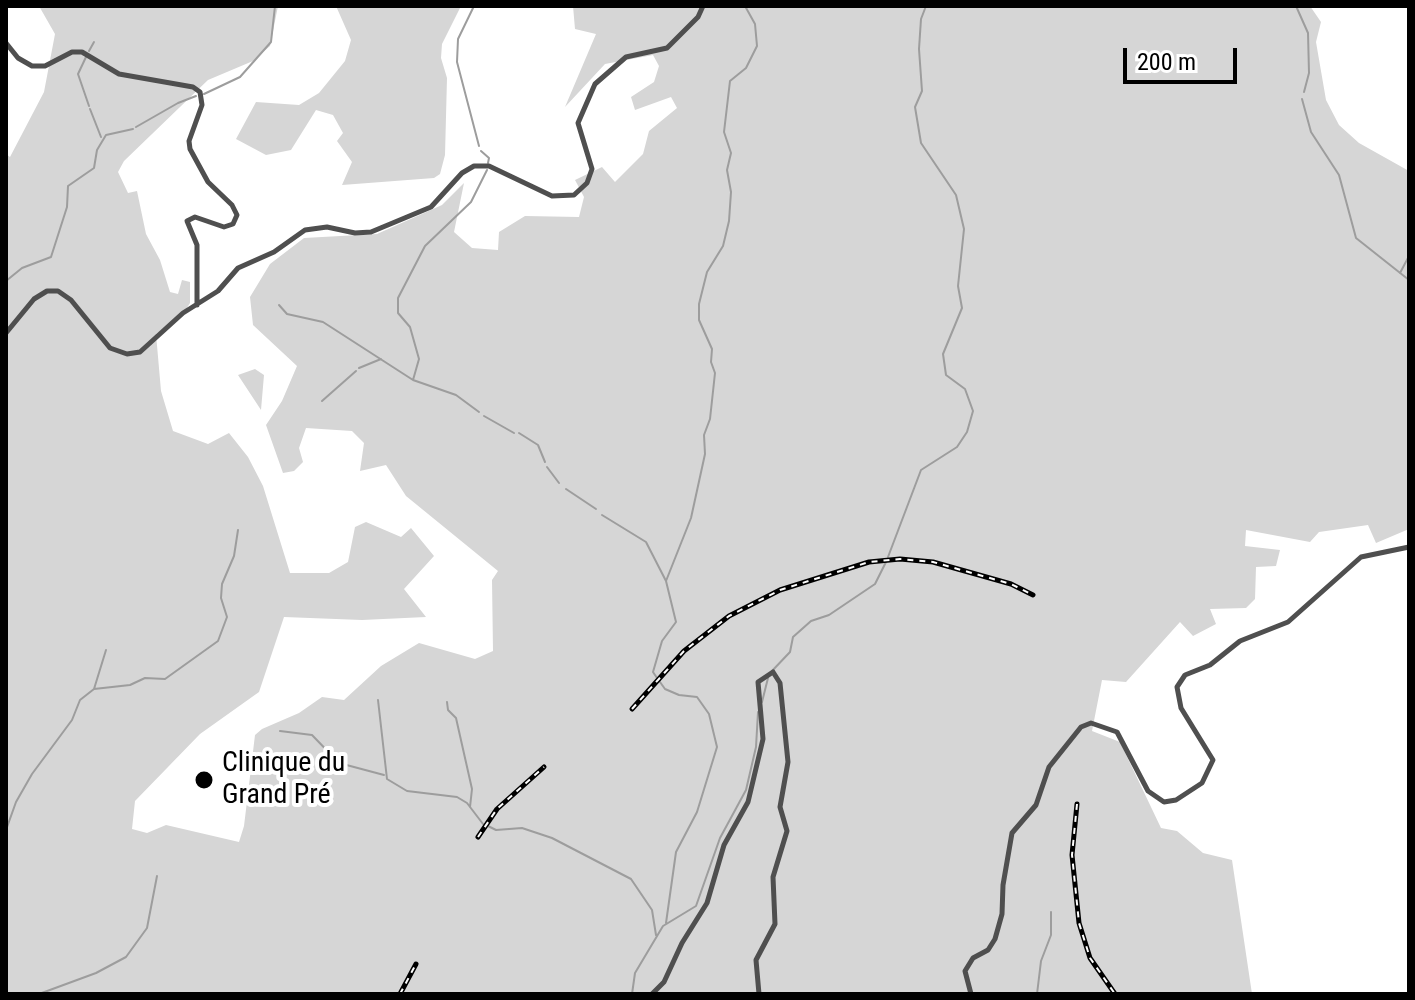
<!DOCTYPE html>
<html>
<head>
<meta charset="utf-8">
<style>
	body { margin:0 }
	#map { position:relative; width:1415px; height:1000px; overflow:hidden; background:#fff; font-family:"Roboto Condensed",sans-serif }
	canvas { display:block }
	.frame { position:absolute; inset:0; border:8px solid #000; pointer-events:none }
	.scale { position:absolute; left:1123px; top:48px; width:114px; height:36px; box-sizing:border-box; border:4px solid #000; border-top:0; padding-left:10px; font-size:24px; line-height:28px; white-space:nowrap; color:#000; -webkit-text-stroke:6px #fff; paint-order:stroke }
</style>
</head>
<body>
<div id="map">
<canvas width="1415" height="1000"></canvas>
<div class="frame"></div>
<div class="scale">200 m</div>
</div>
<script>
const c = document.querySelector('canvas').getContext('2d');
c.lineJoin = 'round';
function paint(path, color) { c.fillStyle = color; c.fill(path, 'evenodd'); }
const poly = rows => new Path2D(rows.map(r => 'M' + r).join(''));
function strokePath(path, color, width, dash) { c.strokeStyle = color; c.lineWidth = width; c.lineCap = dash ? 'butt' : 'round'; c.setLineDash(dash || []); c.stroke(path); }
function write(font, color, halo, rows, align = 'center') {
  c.font = font + ' "Roboto Condensed",sans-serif'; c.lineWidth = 8; c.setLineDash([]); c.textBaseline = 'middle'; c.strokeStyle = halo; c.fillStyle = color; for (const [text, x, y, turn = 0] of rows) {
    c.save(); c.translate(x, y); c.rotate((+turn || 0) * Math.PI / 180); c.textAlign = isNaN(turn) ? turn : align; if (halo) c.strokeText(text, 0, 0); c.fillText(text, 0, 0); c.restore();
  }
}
paint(poly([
	[39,6,278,6,270,46,253,61,208,80,124,161,118,172,128,193,137,191,146,234,160,260,170,292,178,294,182,280,190,282,190,303,185,311,156,334,161,391,173,431,208,444,229,433,248,457,263,486,290,573,329,573,348,562,355,527,366,522,401,537,411,528,434,556,404,589,426,617,362,620,284,617,259,692,200,734,135,801,132,829,147,833,166,825,239,842,244,826,255,735,262,729,299,713,322,697,344,700,381,666,419,643,475,659,493,651,492,580,498,571,406,496,386,465,360,471,364,443,352,431,306,428,299,448,303,462,294,471,283,473,266,425,282,401,297,366,253,325,250,297,270,264,304,238,377,234,442,205,464,183,454,232,472,248,498,250,499,232,525,216,579,217,584,197,575,180,602,167,615,182,643,154,649,131,677,108,671,97,635,110,631,97,654,82,659,66,653,55,605,64,565,107,596,34,575,29,573,6,1310,6,1321,22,1316,42,1326,100,1339,125,1359,143,1409,171,1409,529,1376,543,1368,525,1319,532,1310,542,1246,530,1245,546,1280,550,1276,566,1256,567,1255,599,1246,608,1210,609,1216,624,1193,636,1180,622,1126,682,1102,680,1092,731,1120,742,1161,828,1177,831,1203,853,1232,860,1252,994,6,994,6,154,10,157,44,92,55,34],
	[336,6,461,6,442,44,441,58,447,78,445,155,440,174,434,178,342,185,352,162,337,141,343,133,333,115,316,110,291,150,266,155,236,139,256,102,299,105,319,93,345,61,351,40],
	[255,369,264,375,261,410,238,375]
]), '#d6d6d6');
strokePath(poly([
	[474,6,458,39,457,62,479,146],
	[1296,6,1308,33,1309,73,1304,92],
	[89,51,94,42],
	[86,57,78,74,89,106],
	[204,94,240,77,271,42,275,6],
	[1302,99,1311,132,1339,175,1356,238,1409,280],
	[90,109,101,137],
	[136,127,178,103,196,96],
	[481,151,489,158,488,163],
	[1400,273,1409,256],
	[6,281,22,268,51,257,67,207,68,186,94,168,97,150,106,135,133,129],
	[279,305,287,314,323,322,413,380,456,395,479,412],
	[359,368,381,359],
	[413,380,419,359,410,327,398,313,398,298,425,246,471,202,487,170],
	[322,401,356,371],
	[484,416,514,433],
	[519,433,538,445,545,462],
	[547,467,559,483],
	[566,489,596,509],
	[602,515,646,542,666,581,676,622,662,641,653,672,657,678],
	[888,557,921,470,957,447,967,432,973,411,965,389,946,375,943,354,962,308,958,286,964,229,956,195,921,143,915,107,922,91,919,49,921,19,926,6],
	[666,581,691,518,705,454,704,435,710,419,715,373,711,362,712,349,699,320,699,304,707,272,723,246,729,221,731,192,727,170,731,153,724,132,730,81,746,68,757,46,755,24,745,6],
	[771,672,790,652,793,637,811,621,829,615,875,584,886,562],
	[660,682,665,689,679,695,697,697,709,714,717,747,697,812,676,852,666,923],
	[94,689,130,685,145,678,165,679,218,641,227,617,221,598,222,584,234,556,238,530],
	[378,700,387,779,407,791,457,797,467,803,483,824],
	[447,702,448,710,456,718,472,789,470,807],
	[762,702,768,678],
	[280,731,312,735,339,763,384,775],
	[488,826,496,830,522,828,552,838,631,879,652,910,656,935],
	[6,830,16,802,32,774,72,720,80,700,94,689,106,650],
	[39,994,96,973,126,957,147,928,157,876],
	[632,994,635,973,663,926,696,906,720,838,746,790,756,747,758,712],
	[1037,994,1041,961,1051,935,1051,912]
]), '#9d9d9d', 2);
strokePath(poly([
	[6,43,18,58,32,66,45,66,72,52,82,52,119,74,193,87,200,92,202,105,189,141,190,149,208,182,232,205,237,215,233,224,224,227,195,217,187,221,197,245,197,305],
	[6,333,34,299,47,291,58,291,71,300,110,348,127,354,140,352,183,313,218,291,238,268,274,252,305,230,327,227,355,233,371,232,431,207,462,173,474,166,489,166,552,196,574,195,587,183,592,169,578,123,595,84,626,57,667,48,698,17,703,6],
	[652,994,664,982,682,943,707,903,724,845,748,802,763,739,758,682,773,672,780,683,788,762,780,807,787,831,773,877,775,924,756,960,759,994],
	[971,994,965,971,973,958,988,950,995,939,1002,914,1003,885,1012,833,1036,805,1049,767,1081,727,1091,723,1117,732,1148,791,1164,802,1176,800,1202,783,1213,760,1181,708,1177,687,1185,675,1210,665,1240,641,1288,622,1361,557,1409,547]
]), '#4f4f4f', 5);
const rail = poly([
	[632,709,684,651,729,616,780,590,869,562,900,559,933,562,1011,584,1033,595],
	[1077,804,1072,855,1079,923,1090,958,1115,994],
	[478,837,497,809,544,767],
	[400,994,416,964]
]);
strokePath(rail, '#000', 5);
strokePath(rail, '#fff', 2, [6]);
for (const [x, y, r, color] of [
	[204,780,10,"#000"]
]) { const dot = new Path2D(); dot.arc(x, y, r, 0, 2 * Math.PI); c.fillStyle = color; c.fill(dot); strokePath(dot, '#fff', 3); }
write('28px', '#000', '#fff', [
	["Clinique du",222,764],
	["Grand Pré",222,796]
], 'left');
</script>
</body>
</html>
